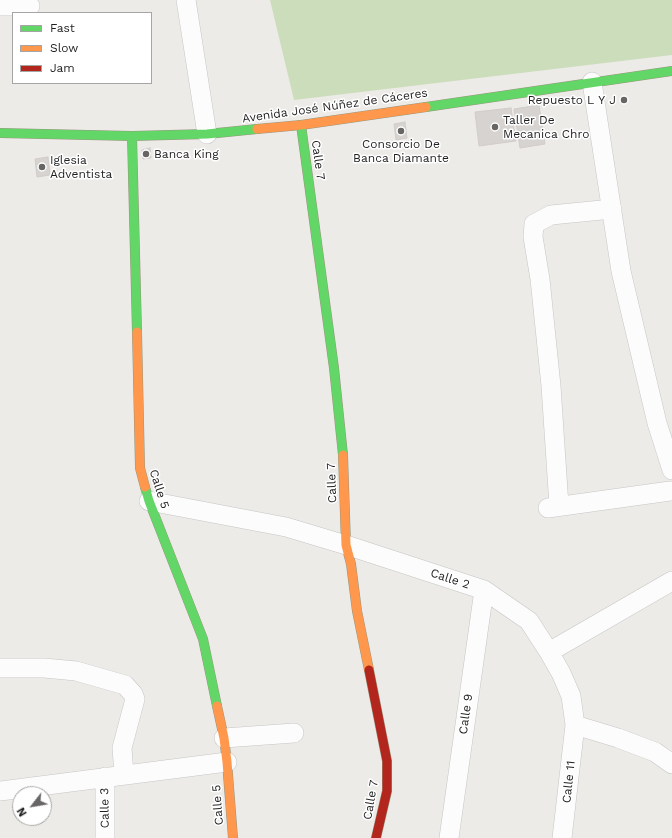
<!DOCTYPE html>
<html>
<head>
<meta charset="utf-8">
<style>
	body { margin:0 }
	#map { position:relative; width:672px; height:838px; overflow:hidden; background:#edebe8; font-family:"Work Sans",sans-serif }
	canvas { display:block }
	.legend { position:absolute; left:12px; top:12px; width:140px; height:72px; box-sizing:border-box; background:#fff; border:1px solid #a5a5a5; margin:0; padding:5px 7px; list-style:none; font-size:12px; color:#1f1f1f }
	.legend li { display:flex; align-items:center; gap:8px; height:20px }
	.legend b { width:20px; border:1px solid #a5a5a5 }
	.north { position:absolute; left:12px; top:786px; width:40px; height:40px; box-sizing:border-box; background:#fff; border:1px solid #a5a5a5; border-radius:50%; rotate:239deg; font-size:11px; font-weight:700; line-height:16px; text-align:center; color:#1f1f1f }
	.north::after { content:''; display:block; margin:auto; width:14px; height:18px; background:#676665; clip-path:polygon(50% 0,100% 100%,50% 72%,0 100%) }
</style>
</head>
<body>
<div id="map">
<canvas width="672" height="838"></canvas>
<ul class="legend">
<li><b style="height:5px;background:#63d668"></b>Fast</li>
<li><b style="height:5px;background:#ff974d"></b>Slow</li>
<li><b style="height:5px;background:#b3261e"></b>Jam</li>
</ul>
<div class="north">N</div>
</div>
<script>
const c = document.querySelector('canvas').getContext('2d');
c.lineJoin = 'round';
function paint(path, color) { c.fillStyle = color; c.fill(path, 'evenodd'); }
const poly = rows => new Path2D(rows.map(r => 'M' + r).join(''));
function strokePath(path, color, width, dash) { c.strokeStyle = color; c.lineWidth = width; c.lineCap = dash ? 'butt' : 'round'; c.setLineDash(dash || []); c.stroke(path); }
function write(font, color, halo, rows, align = 'center') {
  c.font = font + ' "Work Sans",sans-serif'; c.lineWidth = 3; c.setLineDash([]); c.textBaseline = 'middle'; c.strokeStyle = halo; c.fillStyle = color; for (const [text, x, y, turn = 0] of rows) {
    c.save(); c.translate(x, y); c.rotate((+turn || 0) * Math.PI / 180); c.textAlign = isNaN(turn) ? turn : align; if (halo) c.strokeText(text, 0, 0); c.fillText(text, 0, 0); c.restore();
  }
}
paint(poly([
	[270,0,672,0,672,55,294,100]
]), '#cdb');
const building = poly([
	[539,105,545,144,520,148,514,109,539,105],
	[511,108,516,141,479,146,475,112,511,108],
	[405,122,407,138,396,140,394,124,405,122],
	[150,148,151,158,143,159,142,150,150,148],
	[48,157,50,175,37,177,35,159,48,157]
]);
paint(building, '#d6d3d1');
strokePath(building, '#d1ccc9', 1);
const street = poly([
	[186,0,207,134],
	[0,6,30,6],
	[592,82,621,271,657,423,672,470],
	[149,501,286,527,346,545,484,590,529,621,549,652,561,673,571,696,575,725,562,838],
	[559,506,551,386,540,279,533,237,534,224,551,215,612,209],
	[548,508,670,491,672,491],
	[549,652,672,581],
	[0,668,44,668,76,671,125,685,133,694,135,699,122,748,124,775],
	[575,725,618,738,655,752,672,764],
	[224,738,294,733],
	[105,777,105,838],
	[0,791,227,762],
	[449,838,484,590]
]);
const fast = poly([
	[426,107,672,71],
	[301,125,334,368,343,455],
	[0,133,132,136,207,134,257,129],
	[132,136,137,332],
	[145,487,149,501,203,639,217,706]
]);
const slow = poly([
	[257,129,301,125,426,107],
	[137,332,140,468,145,487],
	[343,455,346,545,351,564,357,611,369,670],
	[217,706,224,738,227,762,233,838]
]);
const jam = poly([
	[369,670,387,761,387,791,376,838]
]);
strokePath(street, '#c6c5c4', 20);
strokePath(fast, '#99977e', 10);
strokePath(slow, '#99977e', 10);
strokePath(jam, '#99977e', 10);
strokePath(street, '#fcfcfc', 19);
strokePath(fast, '#63d668', 9);
strokePath(slow, '#ff974d', 9);
strokePath(jam, '#b3261e', 9);
for (const [x, y, r, color] of [
	[624,100,4,"#676665"],
	[495,127,4,"#676665"],
	[401,131,4,"#676665"],
	[146,154,4,"#676665"],
	[42,167,4,"#676665"]
]) { const dot = new Path2D(); dot.arc(x, y, r, 0, 2 * Math.PI); c.fillStyle = color; c.fill(dot); strokePath(dot, '#fff', 1.5); }
write('12px', '#1f1f1f', '#fff', [
	["Repuesto L Y J",616,100,"right"],
	["Taller De",503,120],
	["Mecanica Chro",503,134],
	["Consorcio De",401,144,"center"],
	["Banca Diamante",401,158,"center"],
	["Banca King",154,154],
	["Iglesia",50,160],
	["Adventista",50,174]
], 'left');
write('12px', '#1f1f1f', '#fff', [
	["Avenida José Núñez de Cáceres",335,106,-8],
	["Calle 7",318,160,82],
	["Calle 7",332,483,-92],
	["Calle 5",159,489,72],
	["Calle 2",450,579,18],
	["Calle 9",466,714,-82],
	["Calle 11",569,782,-84],
	["Calle 7",371,800,-80],
	["Calle 5",218,805,-94],
	["Calle 3",105,808,-91]
]);
</script>
</body>
</html>
